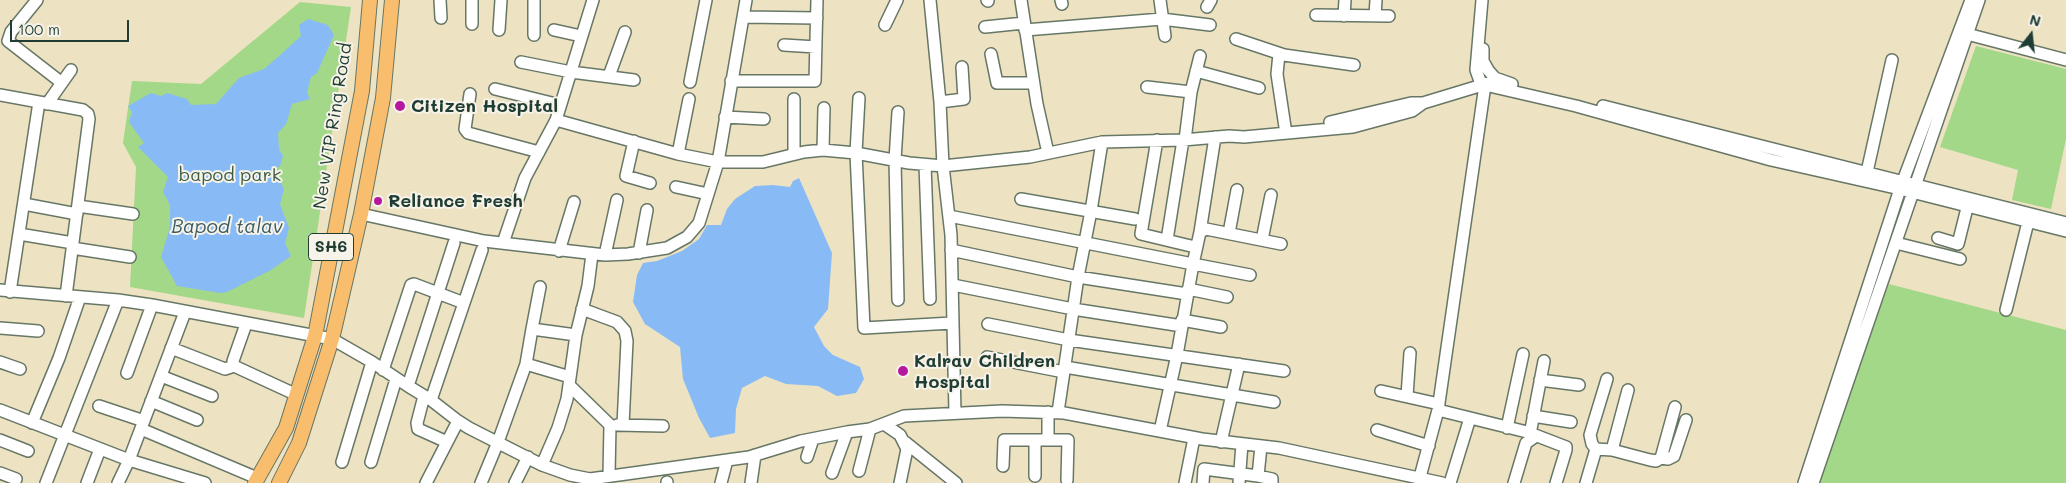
<!DOCTYPE html>
<html>
<head>
<meta charset="utf-8">
<style>
	body { margin:0 }
	#map { position:relative; width:2066px; height:483px; overflow:hidden; background:#ede2c2; font-family:Mali,sans-serif }
	canvas { display:block }
	.north { position:absolute; left:2006px; top:10px; width:50px; height:50px; -webkit-text-stroke:4px #f7f3e8; paint-order:stroke; rotate:16deg; font-size:14px; font-weight:700; line-height:20px; text-align:center; color:#1f3d34 }
	.north::after { content:''; display:block; margin:auto; width:18px; height:22px; background:#1f3d34; clip-path:polygon(50% 0,100% 100%,50% 72%,0 100%) }
	.scale { position:absolute; left:10px; top:20px; width:119px; height:22px; box-sizing:border-box; border:2px solid #1f3d34; border-top:0; padding-left:6px; font-size:15px; line-height:18px; white-space:nowrap; color:#1f3d34; -webkit-text-stroke:4px #f7f3e8; paint-order:stroke }
</style>
</head>
<body>
<div id="map">
<canvas width="2066" height="483"></canvas>
<div class="north">N</div>
<div class="scale">100 m</div>
</div>
<script>
const c = document.querySelector('canvas').getContext('2d');
c.lineJoin = 'round';
function paint(path, color) { c.fillStyle = color; c.fill(path, 'evenodd'); }
const poly = rows => new Path2D(rows.map(r => 'M' + r).join(''));
function strokePath(path, color, width, dash) { c.strokeStyle = color; c.lineWidth = width; c.lineCap = dash ? 'butt' : 'round'; c.setLineDash(dash || []); c.stroke(path); }
function write(font, color, halo, rows, align = 'center') {
  c.font = font + ' Mali,sans-serif'; c.lineWidth = 4; c.setLineDash([]); c.textBaseline = 'middle'; c.strokeStyle = halo; c.fillStyle = color; for (const [text, x, y, turn = 0] of rows) {
    c.save(); c.translate(x, y); c.rotate((+turn || 0) * Math.PI / 180); c.textAlign = isNaN(turn) ? turn : align; if (halo) c.strokeText(text, 0, 0); c.fillText(text, 0, 0); c.restore();
  }
}
paint(poly([
	[300,2,351,7,304,318,130,287,136,167,123,143,132,81,201,84],
	[1976,46,2066,69,2066,139,2051,209,2012,200,2018,170,1940,147],
	[1889,284,2066,330,2066,483,1816,483]
]), '#a3d889');
paint(poly([
	[308,19,328,25,334,35,317,73,311,77,307,92,310,99,292,104,286,124,278,133,279,149,283,156,280,166,274,170,284,189,280,204,289,228,285,243,291,256,271,270,227,292,220,293,177,286,161,257,170,227,170,205,163,192,168,177,138,147,144,143,129,122,132,112,128,106,151,93,161,96,167,93,187,99,191,105,216,104,239,78,264,69,278,57,301,36,299,25],
	[799,178,832,253,828,309,814,327,824,346,833,355,860,367,864,379,856,393,837,396,818,386,786,384,765,376,742,388,736,409,735,433,710,438,699,418,683,379,680,347,645,324,633,302,637,275,643,263,657,261,682,251,699,239,707,225,721,225,727,209,735,199,755,186,773,185,790,187,793,181]
]), '#88bbf6');
const minor = poly([
	[37,0,11,32,8,41,62,83],
	[440,0,441,18],
	[593,0,556,120,678,154,718,162,763,162,804,152,823,150,856,153,909,163,943,166,940,102,930,0],
	[987,0,988,1],
	[1021,0,1037,104,1048,153],
	[1061,0,1062,4],
	[1160,0,1165,36],
	[1482,0,1476,70,1480,81,1485,85,1576,106,1771,160,1900,189,2066,231],
	[1207,7,1211,0],
	[1316,15,1389,16],
	[1344,16,1345,0],
	[1375,16,1376,0],
	[744,17,817,18],
	[472,24,472,0],
	[885,25,897,0],
	[985,27,1024,23],
	[499,30,501,0],
	[554,30,581,36],
	[1025,30,1162,19,1210,25],
	[1967,34,2066,60],
	[534,35,534,0],
	[1236,39,1284,55,1354,65],
	[784,45,816,47],
	[1483,49,1483,61,1488,70,1495,78,1512,84],
	[991,54,997,83,1033,83],
	[1279,54,1277,74,1285,127],
	[521,62,571,72,634,80],
	[1196,71,1259,88],
	[609,76,625,32],
	[731,81,815,81,817,0],
	[690,82,706,0],
	[1147,87,1191,92],
	[495,89,560,105],
	[470,94,465,129,468,133,539,152],
	[0,95,83,110,88,114,89,119,66,296],
	[859,98,856,153,864,328,952,323],
	[940,102,964,99,962,67],
	[47,104,71,70],
	[1603,106,2066,223],
	[725,117,764,119],
	[1330,122,1411,103,1423,103,1489,83],
	[1157,140,1141,234,1195,247],
	[1185,140,1191,92,1200,56],
	[634,141,626,176,650,183],
	[823,150,824,108],
	[678,154,689,99],
	[794,154,794,99],
	[925,165,930,299],
	[1867,172,1892,60],
	[676,187,708,194],
	[1021,199,1135,219],
	[24,204,77,214],
	[78,206,133,214],
	[361,214,484,241,605,255,628,254,667,248,687,237,699,223,718,162,746,0],
	[949,216,1193,264,1177,355,1160,431],
	[1200,232,1215,137],
	[1229,233,1237,190],
	[19,234,73,243],
	[1938,238,1958,244,1969,200],
	[1167,240,1183,140],
	[1262,240,1271,195],
	[503,243,525,178,556,120],
	[1896,243,1960,259],
	[72,248,130,257],
	[951,250,1078,277,1187,294],
	[559,251,574,202],
	[639,253,647,210],
	[605,255,617,200],
	[1250,275,1193,264,1200,232,1206,229,1281,244],
	[953,285,1073,309,1182,326],
	[1188,289,1227,297],
	[0,290,118,300,152,305,332,339,372,362,408,386,431,400,458,421,469,428,542,465,570,475,590,479,749,457,801,441,847,432,870,429,904,416,1002,411,1064,413,1202,439,1279,448,1442,483],
	[10,292,39,102],
	[898,300,895,160,898,112],
	[464,303,482,250],
	[582,309,617,322,625,331,627,341,623,425],
	[2006,310,2028,222],
	[1182,320,1221,327],
	[246,324,233,361,234,366,297,395],
	[988,324,1069,340,1284,371],
	[0,328,38,331],
	[532,329,540,287],
	[171,348,225,369,234,366],
	[987,357,1064,372],
	[0,362,20,369],
	[1065,367,1274,402],
	[383,370,411,285,414,284,464,303,431,400],
	[127,373,152,305],
	[161,376,212,396],
	[570,377,526,364,532,329,576,335],
	[1540,380,1579,385],
	[569,385,610,425,609,475],
	[408,386,454,243],
	[1381,391,1439,404],
	[424,396,417,423,418,429,447,442],
	[1407,396,1410,353],
	[151,401,197,420],
	[99,406,144,421],
	[0,410,129,460,205,483],
	[1438,410,1527,432,1531,429,1544,361],
	[1058,412,1078,277,1091,211,1102,142],
	[955,413,951,235,943,166,1030,157,1102,142,1183,140,1229,136,1244,137,1353,127,1412,111,1423,103],
	[1533,416,1571,422],
	[32,423,59,358,80,297],
	[884,424,900,435,907,449,900,483],
	[617,425,663,426],
	[1507,428,1523,354],
	[141,429,257,478],
	[1377,430,1429,446],
	[1527,432,1566,447,1566,450,1556,483],
	[0,440,28,451],
	[1048,440,1068,440,1067,480],
	[905,442,956,483],
	[1221,442,1239,364],
	[1596,449,1592,444,1590,435,1607,379],
	[1612,450,1628,390],
	[807,457,813,439],
	[1661,458,1668,459,1674,456,1686,420],
	[342,462,372,362],
	[371,462,396,379],
	[542,465,558,428,567,399,576,335,588,286,592,254],
	[1003,466,1004,440,1048,440,1048,412],
	[859,471,870,429],
	[0,473,16,479],
	[832,473,847,432],
	[1035,476,1035,440],
	[1258,476,1261,446],
	[1420,477,1438,410,1485,85],
	[46,483,118,300],
	[87,483,100,449],
	[118,483,129,460,185,312],
	[426,483,458,421],
	[481,483,498,442,526,364],
	[515,483,528,457],
	[667,483,667,482],
	[721,483,727,460],
	[751,483,755,455],
	[1185,483,1194,438],
	[1203,483,1204,469,1258,476,1272,479,1272,483],
	[1239,483,1242,444],
	[1450,483,1470,418],
	[1514,483,1526,443,1536,436],
	[1586,483,1596,449,1612,450,1650,460,1656,461,1661,458,1675,407],
	[1804,483,1900,189,1971,0],
	[1813,483,1979,0]
]);
const major = poly([
	[255,483,286,428,315,336,362,91,370,0],
	[279,483,299,443,332,339,361,214,383,98,392,0]
]);
strokePath(minor, '#677766', 14);
strokePath(major, '#677766', 16);
strokePath(minor, '#fff', 11);
strokePath(major, '#f9be6d', 14);
for (const [x, y, r, color] of [
	[400,106,6,"#b5179e"],
	[378,201,5,"#b5179e"],
	[903,371,6,"#b5179e"]
]) { const dot = new Path2D(); dot.arc(x, y, r, 0, 2 * Math.PI); c.fillStyle = color; c.fill(dot); strokePath(dot, '#f7f3e8', 2); }
for (const [x, y, w] of [
	[331,247,45]
]) { const box = new Path2D(); box.roundRect(x - w / 2, y - 13.5, w, 27, 4); c.fillStyle = '#f7f3e8'; c.fill(box); strokePath(box, '#1f3d34', 1); }
write('bold 16px', '#1f3d34', null, [
	["SH6",331,247]
]);
write('bold 18px', '#1f3d34', '#f7f3e8', [
	["Citizen Hospital",411,106],
	["Reliance Fresh",388,201],
	["Kalrav Children",914,361],
	["Hospital",914,382]
], 'left');
write('18px', '#1f3d34', '#f7f3e8', [
	["New VIP Ring Road",333,126,-81]
]);
write('18px', '#395c45', '#f7f3e8', [
	["bapod park",230,175]
]);
write('italic 19px', '#395c64', '#f7f3e8', [
	["Bapod talav",227,227]
]);
</script>
</body>
</html>
